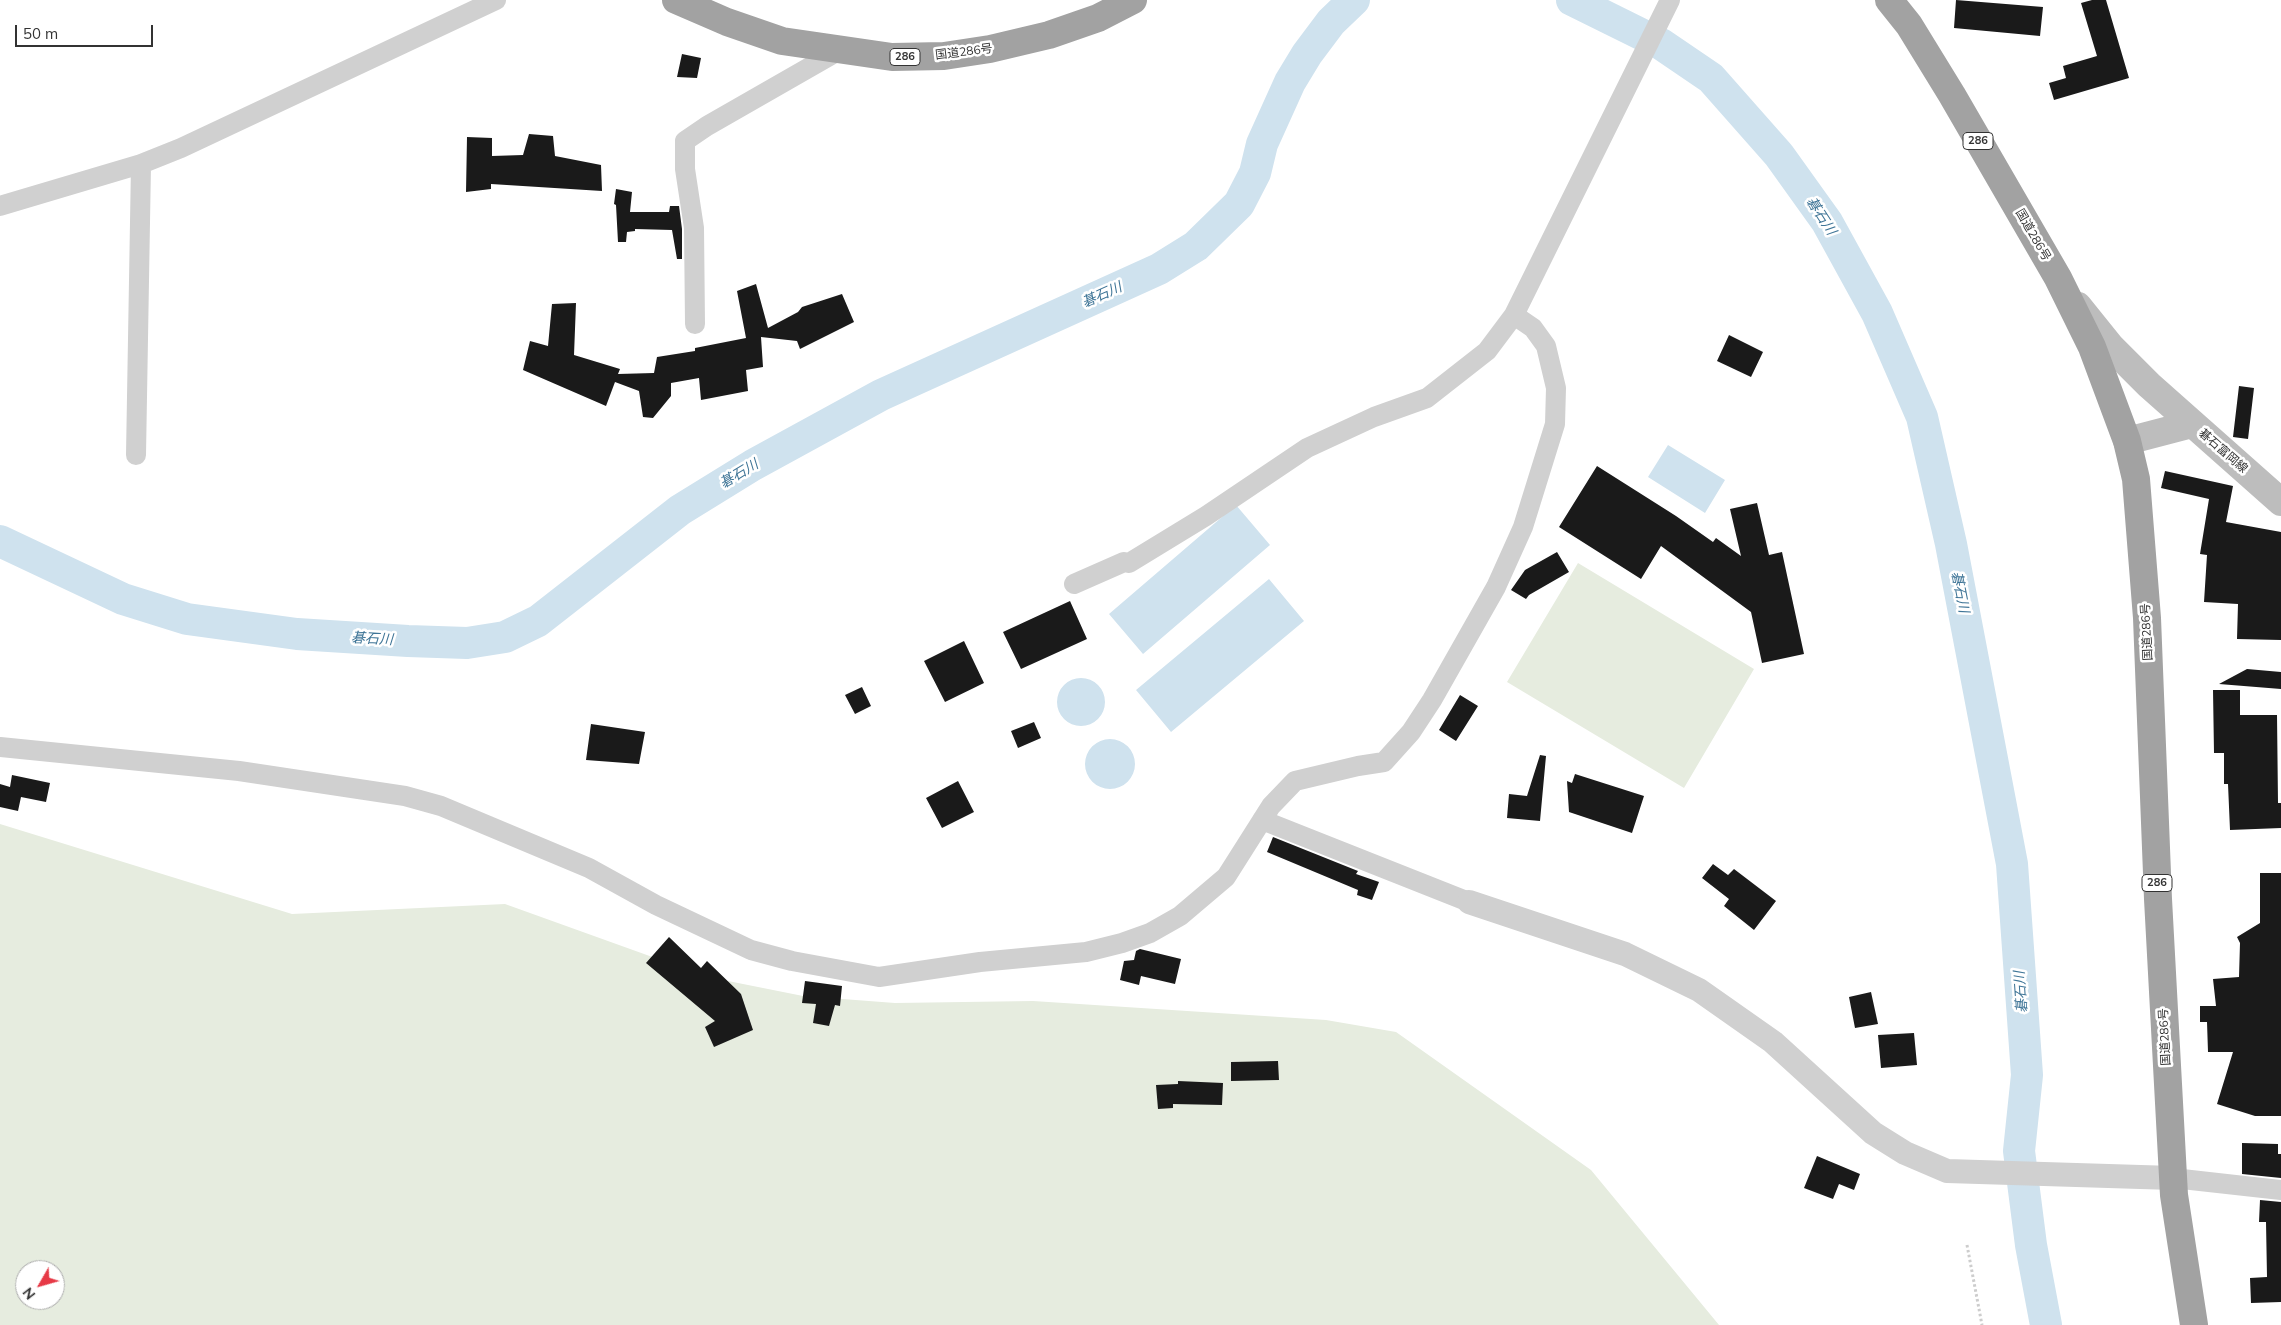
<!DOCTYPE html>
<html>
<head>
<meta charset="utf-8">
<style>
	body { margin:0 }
	#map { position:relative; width:2281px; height:1325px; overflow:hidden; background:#fff; font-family:Mulish,sans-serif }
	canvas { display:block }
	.north { position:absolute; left:15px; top:1260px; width:50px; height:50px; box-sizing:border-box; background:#fff; border:1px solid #adadad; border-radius:50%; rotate:232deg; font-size:14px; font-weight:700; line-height:20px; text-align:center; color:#333 }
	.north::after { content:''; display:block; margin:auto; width:18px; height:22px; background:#e63946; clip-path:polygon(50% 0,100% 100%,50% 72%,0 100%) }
	.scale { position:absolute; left:15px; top:25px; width:138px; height:22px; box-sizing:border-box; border:2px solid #333; border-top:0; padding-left:6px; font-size:15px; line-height:18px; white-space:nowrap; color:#333; -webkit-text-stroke:4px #fff; paint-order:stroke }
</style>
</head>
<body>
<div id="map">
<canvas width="2281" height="1325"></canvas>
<div class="north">N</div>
<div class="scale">50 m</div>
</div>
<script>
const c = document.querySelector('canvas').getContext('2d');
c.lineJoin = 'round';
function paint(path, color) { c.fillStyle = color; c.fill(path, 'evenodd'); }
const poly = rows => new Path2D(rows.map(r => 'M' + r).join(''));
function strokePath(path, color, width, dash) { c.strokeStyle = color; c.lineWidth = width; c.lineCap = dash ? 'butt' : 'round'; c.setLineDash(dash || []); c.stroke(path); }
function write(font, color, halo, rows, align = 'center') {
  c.font = font + ' Mulish,"Noto Sans JP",sans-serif'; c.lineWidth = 5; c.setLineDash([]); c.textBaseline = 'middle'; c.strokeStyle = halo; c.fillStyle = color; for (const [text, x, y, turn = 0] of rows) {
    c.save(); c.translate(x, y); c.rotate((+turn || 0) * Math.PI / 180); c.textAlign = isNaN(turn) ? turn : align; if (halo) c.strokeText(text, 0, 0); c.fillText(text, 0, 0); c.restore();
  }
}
paint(poly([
	[1578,563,1754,669,1684,788,1507,682],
	[0,824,292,914,505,904,708,977,803,996,895,1003,1033,1001,1326,1020,1396,1032,1591,1170,1719,1325,0,1325],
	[25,1270,55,1270,55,1300,25,1300]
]), '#e6ecdf');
paint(poly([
	[1668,445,1725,480,1705,513,1648,477],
	[1236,505,1270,545,1143,654,1109,614],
	[1269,579,1304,621,1171,732,1136,690],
	'1057 702a24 24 0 1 1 48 0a24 24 0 1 1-48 0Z',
	'1085 764a25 25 0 1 1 50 0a25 25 0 1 1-50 0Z'
]), '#cfe2ee');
strokePath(poly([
	[1572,0,1661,44,1711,78,1779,155,1827,222,1877,313,1922,417,1951,544,2012,864,2027,1075,2019,1151,2031,1245,2046,1325],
	[0,541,123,599,187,619,297,634,408,641,467,643,505,637,538,621,680,510,753,465,881,395,1159,269,1196,246,1239,204,1255,173,1262,144,1290,82,1307,54,1331,22,1354,0]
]), '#cfe2ee', 32);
paint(poly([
	[1956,0,2043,7,2040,36,1954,28],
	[2092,0,2106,0,2129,78,2054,100,2049,83,2066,78,2063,66,2097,56,2081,3],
	[682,54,701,58,697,78,677,77],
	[529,134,553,136,555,156,601,165,602,191,491,184,491,189,466,192,467,137,492,138,492,156,523,155],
	[616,189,632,192,630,212,669,212,670,206,679,206,682,229,682,259,677,259,672,230,635,229,635,231,627,232,626,242,618,242,616,205,614,204],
	[756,284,768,328,798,312,802,307,842,294,854,322,800,349,797,341,761,337,763,367,746,370,748,391,701,400,699,378,671,383,671,396,653,418,643,417,639,391,615,382,606,406,523,370,530,341,548,346,552,304,576,303,574,355,620,369,618,374,654,373,657,357,695,351,695,348,746,338,737,291],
	[1729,335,1763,352,1751,377,1717,361],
	[2239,386,2254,388,2248,439,2233,437],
	[1597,466,1676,516,1713,542,1716,538,1741,556,1730,509,1757,503,1769,555,1782,552,1804,654,1762,663,1751,612,1661,546,1641,579,1559,527],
	[2165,471,2233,486,2226,522,2281,532,2281,640,2237,639,2238,604,2204,602,2207,555,2200,554,2209,499,2161,488],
	[1557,552,1569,572,1529,595,1526,599,1511,590,1525,570],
	[1070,601,1087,639,1021,669,1003,632],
	[964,641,984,683,945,702,924,661],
	[2247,669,2281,672,2281,689,2219,684],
	[862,687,871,706,855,714,845,695],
	[2213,690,2240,690,2240,715,2277,715,2278,803,2281,803,2281,828,2230,830,2228,784,2224,784,2224,753,2214,753],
	[1460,695,1478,706,1456,741,1439,730],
	[1034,722,1041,738,1018,748,1011,731],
	[591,724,645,732,639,764,586,760],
	[1540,755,1546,756,1540,821,1507,818,1509,794,1527,796],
	[1575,774,1644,796,1632,833,1569,812,1567,781,1572,783],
	[12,775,50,783,46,802,21,797,18,811,0,807,0,784,10,787],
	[958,781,974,812,942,828,926,798],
	[1273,837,1358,871,1356,874,1379,882,1372,900,1357,895,1358,890,1267,852],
	[1713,864,1728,875,1734,869,1776,901,1754,930,1724,906,1729,899,1702,878],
	[2260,873,2281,873,2281,1116,2255,1116,2217,1104,2233,1052,2208,1052,2207,1022,2200,1022,2200,1006,2216,1006,2213,979,2239,977,2240,943,2237,937,2260,923],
	[669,937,701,968,707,961,741,994,753,1030,714,1047,705,1027,715,1021,646,963],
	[1140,949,1181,959,1175,984,1141,976,1139,985,1120,980,1124,961,1134,960,1136,951],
	[805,981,842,986,840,1006,835,1005,829,1026,813,1023,816,1004,802,1003],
	[1871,992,1878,1024,1855,1028,1849,997],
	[1914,1033,1917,1065,1881,1068,1878,1035],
	[1278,1061,1279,1080,1231,1081,1231,1062],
	[1178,1081,1223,1083,1222,1105,1173,1104,1173,1108,1158,1109,1156,1085,1178,1084],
	[2242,1143,2278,1144,2278,1154,2281,1154,2281,1178,2242,1174],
	[1817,1156,1860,1174,1854,1190,1839,1184,1833,1199,1804,1188],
	[2260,1200,2281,1202,2281,1302,2251,1303,2250,1278,2267,1277,2266,1222,2259,1222]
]), '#1a1a1a');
strokePath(poly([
	[1967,1245,1982,1325]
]), '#cdcdcd', 3, [2.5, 2.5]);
strokePath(poly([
	[0,206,141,164,181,148,496,0],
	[695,324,694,228,685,169,685,141,707,126,838,51],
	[136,455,141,164],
	[1074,584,1124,562,1129,563,1206,516,1307,448,1374,417,1427,398,1487,351,1514,315,1670,0],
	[0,747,239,771,405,796,441,806,589,868,656,905,751,950,792,961,879,977,980,962,1086,952,1122,943,1150,933,1180,916,1226,877,1271,806,1295,781,1358,766,1384,762,1411,732,1432,700,1496,587,1523,527,1555,424,1556,388,1546,346,1533,328,1514,315],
	[1262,820,1469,902],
	[2173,1178,2281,1190]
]), '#d0d0d0', 20);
strokePath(poly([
	[1469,902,1625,954,1699,990,1773,1042,1873,1133,1905,1153,1947,1171,2173,1178]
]), '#d0d0d0', 24);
strokePath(poly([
	[2078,306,2111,347,2149,385,2281,502],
	[2127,441,2192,424]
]), '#bdbdbd', 28);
strokePath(poly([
	[676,0,727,22,782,41,892,57,944,56,990,49,1049,35,1098,18,1133,0],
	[1889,0,1909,25,1952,95,2058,278,2092,347,2127,441,2136,479,2147,618,2158,899,2174,1195,2194,1325]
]), '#a2a2a2', 28);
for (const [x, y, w] of [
	[905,57,30],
	[1978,141,30],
	[2157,883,30]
]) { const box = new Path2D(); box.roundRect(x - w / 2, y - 8.5, w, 17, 4); c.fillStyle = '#fff'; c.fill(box); strokePath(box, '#333', 1); }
write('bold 11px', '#333', null, [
	["286",905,57],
	["286",1978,141],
	["286",2157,883]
]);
write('12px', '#333', '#fff', [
	["国道286号",964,52,-7],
	["国道286号",2033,235,60],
	["碁石富岡線",2223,451,41],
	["国道286号",2147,632,-93],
	["国道286号",2165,1037,-93]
]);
write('italic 14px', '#3f7597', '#fff', [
	["碁石川",1821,216,57],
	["碁石川",1102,295,-24],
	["碁石川",739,474,-31],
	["碁石川",1960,592,79],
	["碁石川",372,639,3],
	["碁石川",2021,992,-94]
]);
</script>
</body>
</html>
